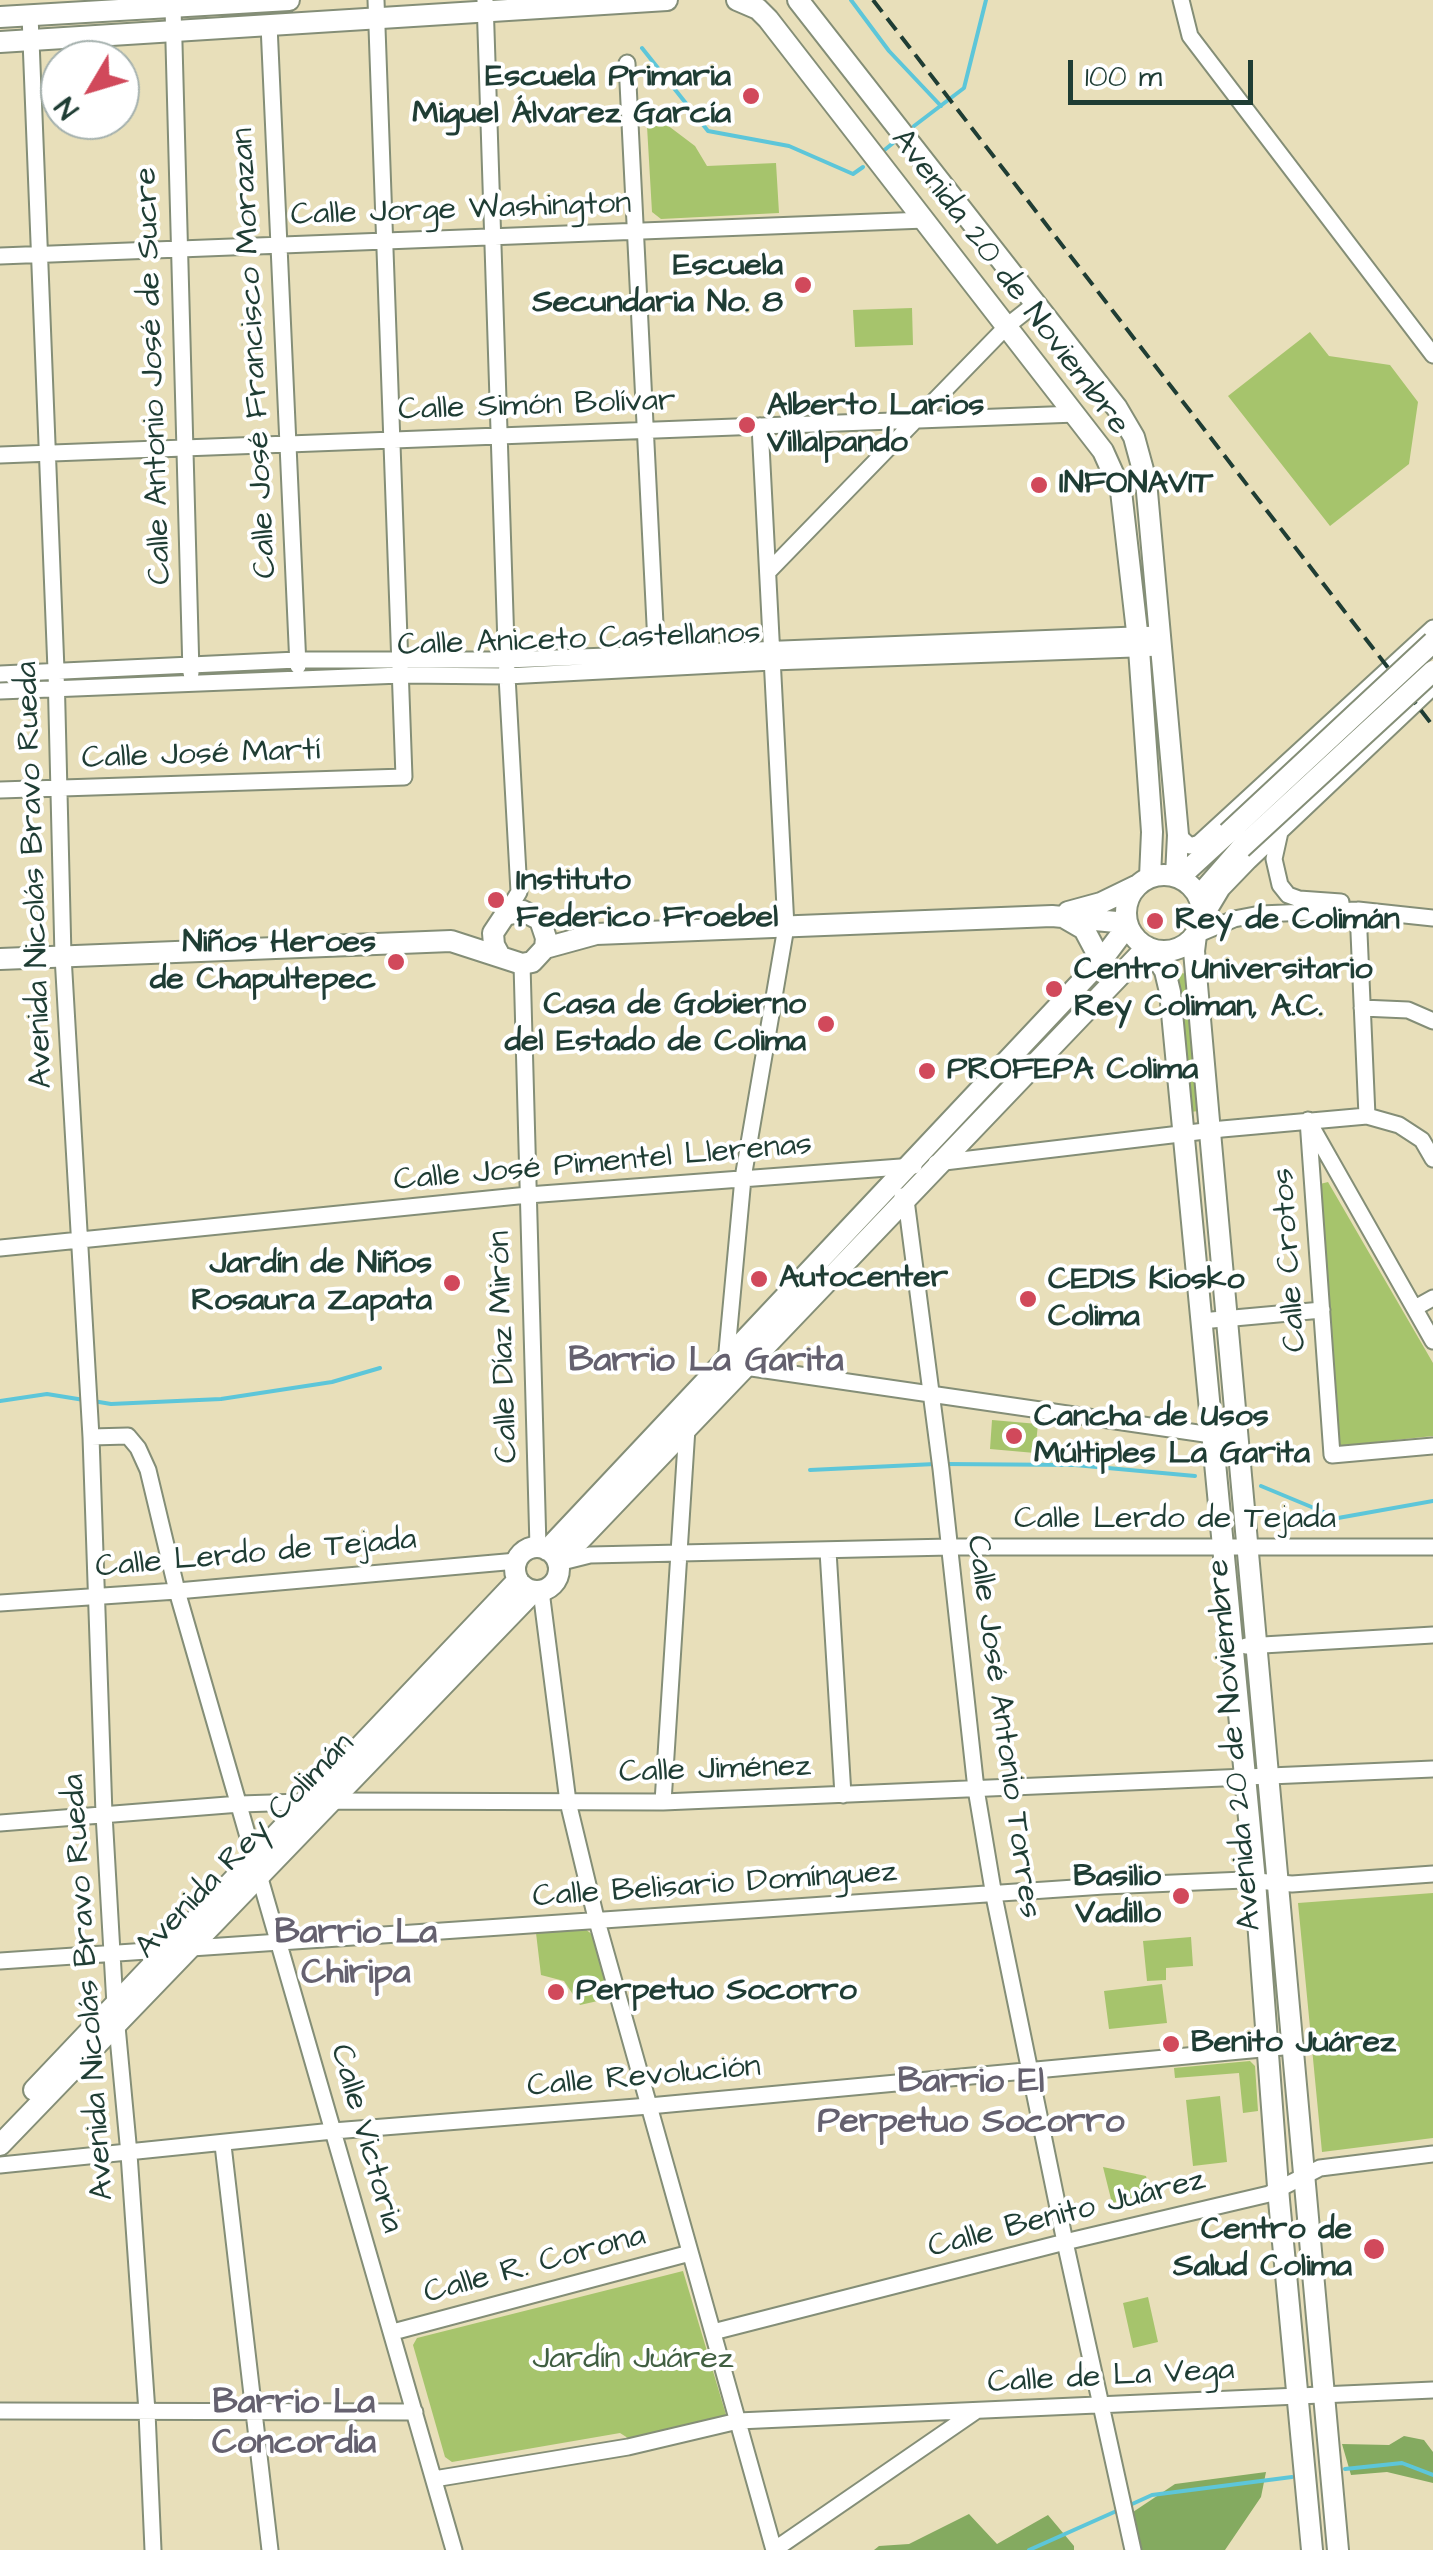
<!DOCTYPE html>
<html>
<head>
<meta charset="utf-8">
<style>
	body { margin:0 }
	#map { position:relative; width:1433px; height:2550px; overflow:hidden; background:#e8dfba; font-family:"Architects Daughter",sans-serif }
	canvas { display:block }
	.north { position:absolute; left:40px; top:40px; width:100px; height:100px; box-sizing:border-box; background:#fff; border:2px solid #a5b1ae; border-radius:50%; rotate:232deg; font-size:28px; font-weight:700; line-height:40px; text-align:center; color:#1f3d34 }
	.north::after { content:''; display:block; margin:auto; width:35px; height:45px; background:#d1495b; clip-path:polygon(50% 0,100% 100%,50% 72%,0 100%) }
	.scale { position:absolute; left:1068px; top:60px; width:185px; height:45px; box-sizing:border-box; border:5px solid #1f3d34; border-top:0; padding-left:12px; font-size:30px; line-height:35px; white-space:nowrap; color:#1f3d34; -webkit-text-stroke:8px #fff; paint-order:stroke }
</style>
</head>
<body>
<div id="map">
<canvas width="1433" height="2550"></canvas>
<div class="north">N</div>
<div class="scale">100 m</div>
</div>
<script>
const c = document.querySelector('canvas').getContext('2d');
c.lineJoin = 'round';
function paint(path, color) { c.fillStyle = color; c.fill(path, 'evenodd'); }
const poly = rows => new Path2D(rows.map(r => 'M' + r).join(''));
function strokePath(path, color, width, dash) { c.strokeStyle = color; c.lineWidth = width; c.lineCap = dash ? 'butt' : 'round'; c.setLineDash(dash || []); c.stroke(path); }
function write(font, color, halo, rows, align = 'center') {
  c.font = font + ' "Architects Daughter",sans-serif'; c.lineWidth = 8; c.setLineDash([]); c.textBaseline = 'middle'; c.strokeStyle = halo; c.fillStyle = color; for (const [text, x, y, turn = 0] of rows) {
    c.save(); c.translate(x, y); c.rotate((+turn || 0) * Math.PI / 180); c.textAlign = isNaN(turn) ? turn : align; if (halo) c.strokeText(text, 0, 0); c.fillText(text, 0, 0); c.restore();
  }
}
paint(poly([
	[646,109,695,146,707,166,776,163,779,213,661,219,652,212],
	[912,308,913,345,855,347,853,310],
	[1310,332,1329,356,1390,365,1418,402,1409,464,1330,526,1228,396],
	[1188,973,1200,1111,1189,1112,1173,974],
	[1328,1182,1433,1363,1433,1436,1339,1446,1320,1184],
	[992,1420,1038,1424,1035,1453,990,1449],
	[1433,1893,1433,2138,1322,2152,1298,1903],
	[585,1929,593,1935,611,1998,580,2005,564,1981,541,1975,536,1933],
	[1191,1937,1193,1966,1166,1968,1166,1980,1147,1981,1143,1941],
	[1162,1984,1167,2023,1109,2029,1104,1991],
	[1250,2061,1255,2066,1258,2111,1243,2113,1239,2073,1175,2078,1174,2068],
	[1220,2096,1227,2162,1193,2166,1186,2100],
	[1103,2167,1146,2176,1150,2193,1112,2203],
	[683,2271,727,2418,631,2440,620,2433,452,2462,445,2457,413,2345,417,2338],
	[1148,2297,1158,2342,1133,2348,1123,2303]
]), '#a6c46c');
paint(poly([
	[1404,2436,1424,2440,1433,2452,1433,2483,1387,2472,1351,2475,1342,2444,1389,2445],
	[1266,2472,1261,2497,1225,2550,1142,2550,1133,2512,1175,2484],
	[969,2514,997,2544,1048,2515,1074,2546,1074,2550,874,2550,879,2546,909,2544]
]), '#84aa60');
strokePath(poly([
	[851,0,889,51,941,106],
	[642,48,708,131,789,146,853,174,863,167],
	[914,126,964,88,986,0],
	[882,152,898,139],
	[0,1401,47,1394,84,1400],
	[93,1401,111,1404,221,1399,332,1382,380,1368],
	[945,1464,1075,1465,1195,1476],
	[810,1470,935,1464],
	[1261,1486,1338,1518,1433,1501],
	[1345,2469,1402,2463,1433,2475],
	[1130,2505,1152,2495,1292,2477],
	[1029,2550,1121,2509]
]), '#5dc6d9', 4);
const minor = poly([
	[485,0,507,676,519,892,505,915],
	[1181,0,1190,36,1433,355],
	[173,7,191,673],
	[30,15,56,670,63,956,91,1437,104,1814,115,2005,129,2154,147,2412,153,2550],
	[269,25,298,666],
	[627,63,657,664],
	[0,256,925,220],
	[0,455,1076,414],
	[768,572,1007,326,1035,304],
	[0,674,297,660,506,660,1159,634],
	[0,691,401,675,507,676,772,662,1161,648],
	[0,790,404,777,376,0],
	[1280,832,1274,859,1280,885,1288,895,1299,899,1341,902],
	[1178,835,1190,846,1199,843,1433,628],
	[1358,910,1367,1116],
	[1201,924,1222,889,1249,861,1433,687],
	[1196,935,1234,919,1260,914,1358,910,1433,918],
	[522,964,538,1547],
	[1362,1008,1408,1010,1433,1021],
	[1308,1120,1332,1455,1433,1446],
	[1310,1124,1433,1341],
	[936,1163,1222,1129,1367,1116,1399,1125,1422,1140,1433,1159],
	[902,1196,906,1200,941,1469,976,1789,994,1896,1065,2242,1133,2550],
	[0,1248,528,1195,914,1166],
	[1415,1308,1433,1298],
	[1201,1321,1322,1310],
	[726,1362,743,1178,786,927,760,426],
	[738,1366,1239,1439],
	[91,1437,128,1436,138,1448,148,1470,177,1591,454,2550],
	[828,1551,843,1795],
	[558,1563,590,1555,950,1547,1433,1547],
	[541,1591,568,1802,595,1914,774,2550],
	[0,1603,177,1591,517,1561],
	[1246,1646,1433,1635],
	[663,1802,687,1428],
	[0,1823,240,1804,332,1801,663,1802,1433,1769],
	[0,1961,1104,1886,1244,1880,1292,1884,1433,1874],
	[223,2145,270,2550],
	[0,2165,333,2131,649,2106,1294,2046],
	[393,2332,690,2253],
	[713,2332,1065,2242,1269,2194,1320,2168,1433,2154],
	[0,2411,415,2412],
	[434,2479,628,2447,738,2421,1433,2390],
	[774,2550,976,2411]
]);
const major = poly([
	[737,0,758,9,768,19,1103,451,1121,491,1139,649,1152,832,1150,877],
	[798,0,1117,408,1134,437,1146,481,1178,835,1176,876],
	[0,17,289,0],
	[0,42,667,0],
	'1126 913a38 38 0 1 1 76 0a38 38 0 1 1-76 0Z',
	[1180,877,1228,833],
	[1199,896,1241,848],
	[1068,912,1101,903,1136,886],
	[1065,918,1084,929,1101,961],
	[1196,935,1194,951,1209,1121,1338,2550],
	[545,948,596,934,1052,916,1127,923],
	[1151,949,1165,971,1170,992,1255,1881,1279,2200,1312,2550],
	[0,959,451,941,522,964,532,962,545,948,546,938,540,920,523,911,505,915,493,933,494,945,500,956],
	'515 1569a22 22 0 1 1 44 0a22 22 0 1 1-44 0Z',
	[547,1550,1101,961,1128,925],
	[558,1563,1147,947],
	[34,2090,518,1580],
	[0,2145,534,1591]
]);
strokePath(minor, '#848e77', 19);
strokePath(major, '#848e77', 24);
strokePath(minor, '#fff', 15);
strokePath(major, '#fff', 20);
strokePath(poly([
	[873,0,1433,726]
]), '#1f3d34', 4, [15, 8]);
const majorBridge = poly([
	[1228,833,1433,642],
	[1241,848,1433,671]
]);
strokePath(majorBridge, '#848e77', 24, []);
strokePath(majorBridge, '#fff', 20);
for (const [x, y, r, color] of [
	[751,96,10,"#d1495b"],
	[803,285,10,"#d1495b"],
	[747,425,10,"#d1495b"],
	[1039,485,10,"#d1495b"],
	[496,900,10,"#d1495b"],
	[1155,921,10,"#d1495b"],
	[396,962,10,"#d1495b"],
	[1054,989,10,"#d1495b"],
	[826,1024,10,"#d1495b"],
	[927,1071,10,"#d1495b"],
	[759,1279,10,"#d1495b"],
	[452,1283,10,"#d1495b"],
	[1028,1299,10,"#d1495b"],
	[1014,1436,10,"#d1495b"],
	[1181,1896,10,"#d1495b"],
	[556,1992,10,"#d1495b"],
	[1171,2044,10,"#d1495b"],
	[1374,2249,12,"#d1495b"]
]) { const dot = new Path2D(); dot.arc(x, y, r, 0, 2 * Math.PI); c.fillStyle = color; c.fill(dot); strokePath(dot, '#fff', 4); }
write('bold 32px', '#1f3d34', '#fff', [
	["Escuela Primaria",731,78,"right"],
	["Miguel Álvarez García",731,115,"right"],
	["Escuela",783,267,"right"],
	["Secundaria No. 8",783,304,"right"],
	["Alberto Larios",767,407],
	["Villalpando",767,444],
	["INFONAVIT",1059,485],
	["Instituto",516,882],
	["Federico Froebel",516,919],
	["Rey de Colimán",1175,921],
	["Niños Heroes",376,944,"right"],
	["de Chapultepec",376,981,"right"],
	["Centro Universitario",1074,971],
	["Rey Coliman, A.C.",1074,1008],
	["Casa de Gobierno",806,1006,"right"],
	["del Estado de Colima",806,1043,"right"],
	["PROFEPA Colima",947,1071],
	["Jardín de Niños",432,1265,"right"],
	["Rosaura Zapata",432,1302,"right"],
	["Autocenter",779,1279],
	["CEDIS Kiosko",1048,1281],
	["Colima",1048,1318],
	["Cancha de Usos",1034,1418],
	["Múltiples La Garita",1034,1455],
	["Basilio",1161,1878,"right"],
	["Vadillo",1161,1915,"right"],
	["Perpetuo Socorro",576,1992],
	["Benito Juárez",1191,2044],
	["Centro de",1352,2231,"right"],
	["Salud Colima",1352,2268,"right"]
], 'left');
write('32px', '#1f3d34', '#fff', [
	["Calle Jorge Washington",461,211,-2],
	["Avenida 20 de Noviembre",1009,283,53],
	["Calle José Francisco Morazan",256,353,-93],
	["Calle Antonio José de Sucre",155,376,-92],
	["Calle Simón Bolívar",537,407,-2],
	["Calle Aniceto Castellanos",579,641,-2],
	["Calle José Martí",201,756,-2],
	["Avenida Nicolás Bravo Rueda",36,875,-92],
	["Calle José Pimentel Llerenas",603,1164,-5],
	["Calle Crotos",1291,1260,-94],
	["Calle Díaz Mirón",505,1347,-92],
	["Calle Lerdo de Tejada",1175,1520],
	["Calle Lerdo de Tejada",256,1555,-5],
	["Calle José Antonio Torres",1002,1727,82],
	["Avenida 20 de Noviembre",1236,1745,-95],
	["Calle Jiménez",715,1771,-2],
	["Avenida Rey Colimán",246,1847,-46],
	["Calle Belisario Domínguez",715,1886,-4],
	["Avenida Nicolás Bravo Rueda",90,1987,-94],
	["Calle Revolución",644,2078,-5],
	["Calle Victoria",365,2139,74],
	["Calle Benito Juárez",1067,2215,-14],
	["Calle R. Corona",535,2266,-15],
	["Calle de La Vega",1111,2378,-3]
]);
write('32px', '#415f42', '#fff', [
	["Jardín Juárez",633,2360]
]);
write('bold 35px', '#65616f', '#fff', [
	["Barrio La Garita",706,1363],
	["Barrio La",356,1935],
	["Chiripa",356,1975],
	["Barrio El",971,2084],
	["Perpetuo Socorro",971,2124],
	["Barrio La",294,2405],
	["Concordia",294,2445]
]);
</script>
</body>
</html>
